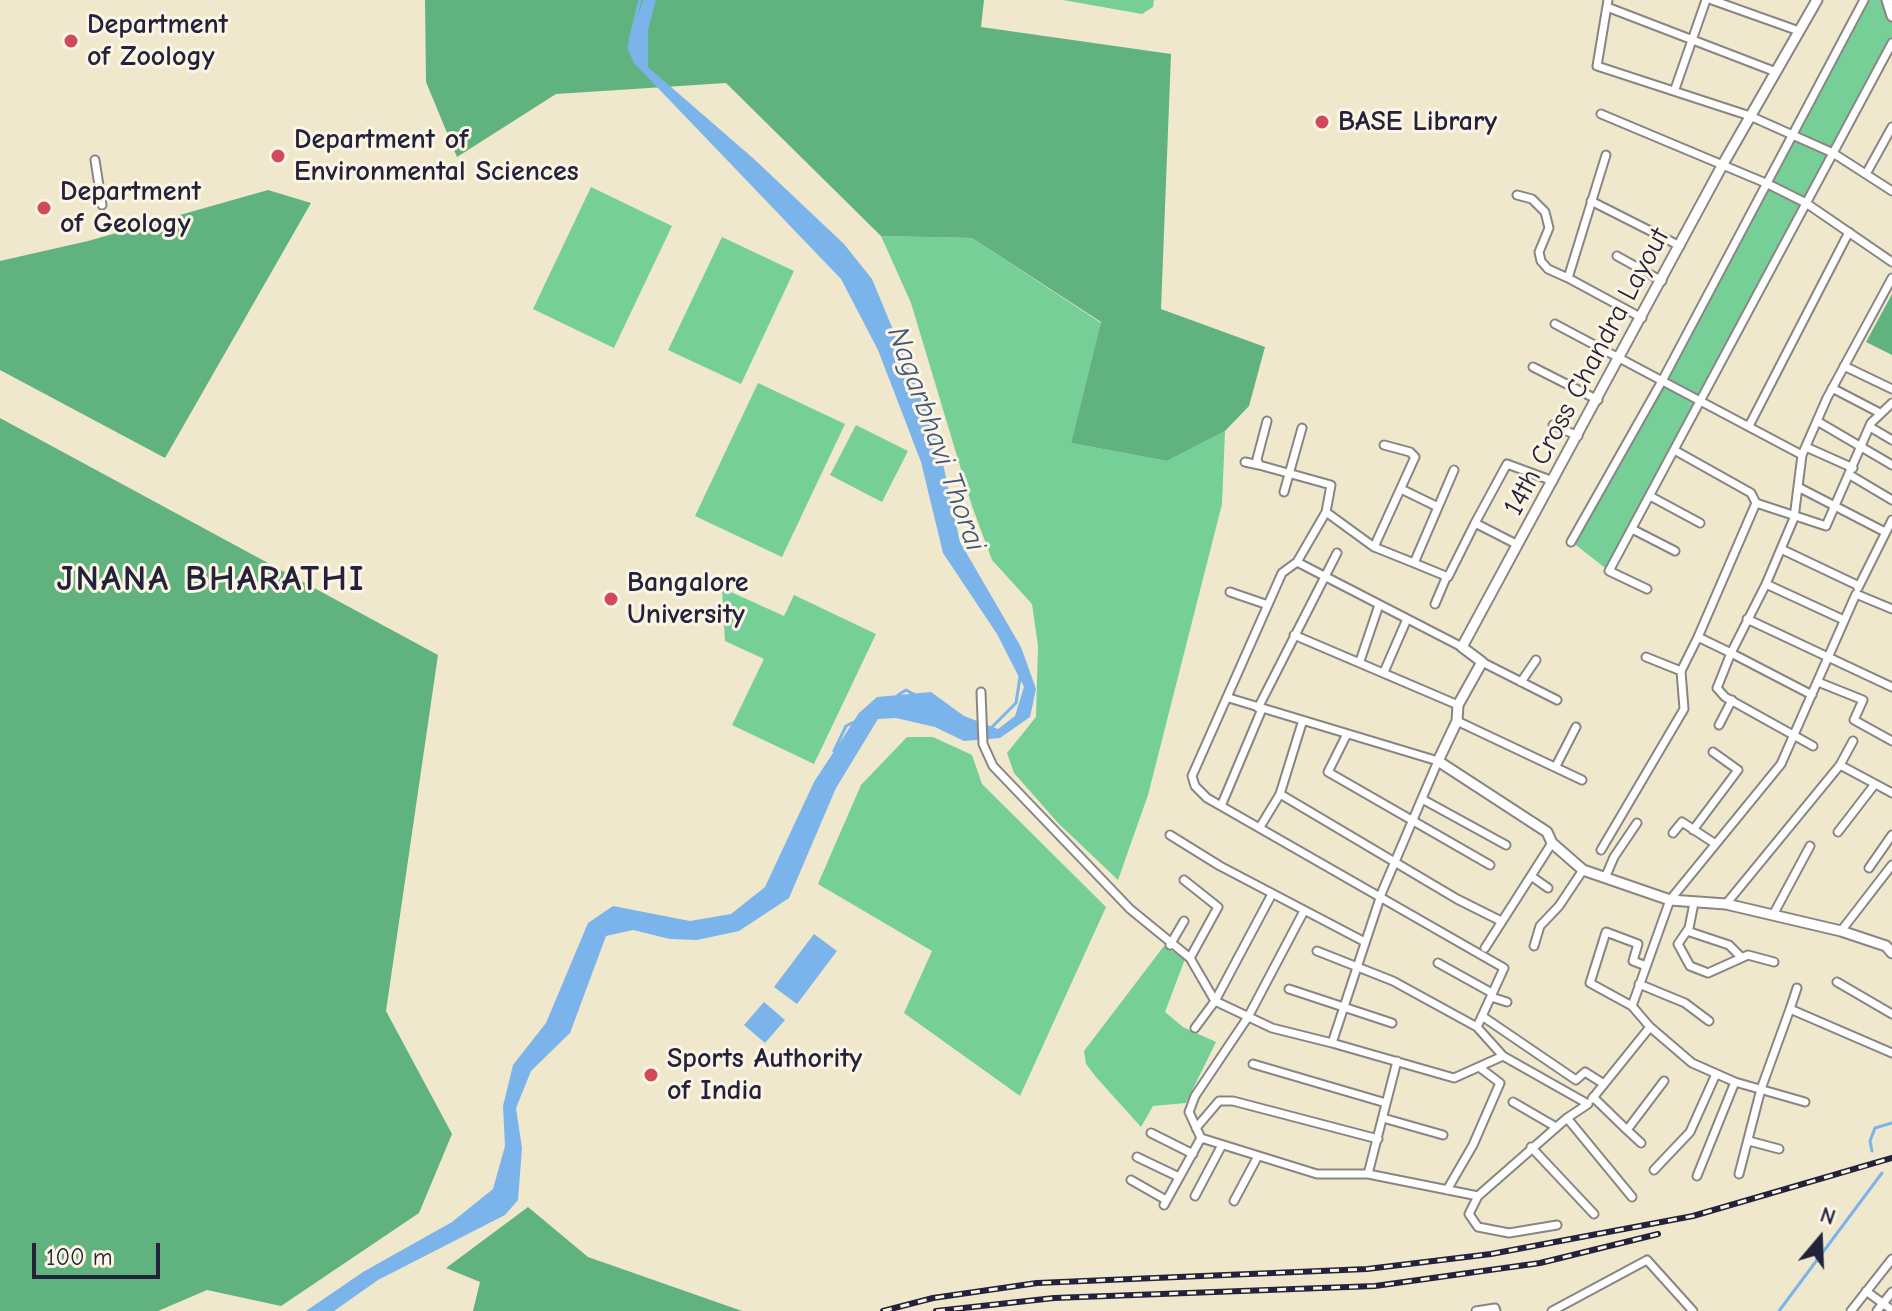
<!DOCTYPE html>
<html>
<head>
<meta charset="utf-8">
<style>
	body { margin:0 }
	#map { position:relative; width:1892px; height:1311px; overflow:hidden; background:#f0e8cc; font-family:"Comic Neue",sans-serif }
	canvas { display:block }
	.north { position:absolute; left:1780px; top:1199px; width:80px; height:80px; -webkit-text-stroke:6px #fcf5e5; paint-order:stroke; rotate:19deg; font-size:22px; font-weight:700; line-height:32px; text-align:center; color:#22223b }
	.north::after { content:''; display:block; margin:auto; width:28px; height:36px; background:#22223b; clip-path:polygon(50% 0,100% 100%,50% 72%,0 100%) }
	.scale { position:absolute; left:32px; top:1243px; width:128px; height:36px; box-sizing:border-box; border:4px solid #22223b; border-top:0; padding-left:10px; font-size:24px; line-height:28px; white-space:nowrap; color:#22223b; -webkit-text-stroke:6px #fcf5e5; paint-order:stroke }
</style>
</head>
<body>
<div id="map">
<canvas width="1892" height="1311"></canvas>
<div class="north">N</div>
<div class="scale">100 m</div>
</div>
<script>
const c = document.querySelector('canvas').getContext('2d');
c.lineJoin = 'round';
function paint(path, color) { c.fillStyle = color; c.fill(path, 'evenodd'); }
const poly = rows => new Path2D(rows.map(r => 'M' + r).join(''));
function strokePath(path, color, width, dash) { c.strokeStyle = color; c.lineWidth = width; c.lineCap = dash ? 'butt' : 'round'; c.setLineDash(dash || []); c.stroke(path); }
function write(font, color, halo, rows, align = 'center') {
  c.font = font + ' "Comic Neue",sans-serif'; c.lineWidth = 6; c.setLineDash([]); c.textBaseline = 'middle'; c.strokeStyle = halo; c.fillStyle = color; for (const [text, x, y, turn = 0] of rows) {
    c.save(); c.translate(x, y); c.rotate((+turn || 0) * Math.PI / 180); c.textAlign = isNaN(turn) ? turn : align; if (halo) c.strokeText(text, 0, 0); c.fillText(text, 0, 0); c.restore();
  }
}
paint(poly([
	[1063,0,1154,0,1153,7,1142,14],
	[1864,0,1887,0,1892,16,1892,43,1609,571,1572,542],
	[591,187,672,226,614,348,533,309],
	[881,236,972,238,1101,323,1071,443,1167,461,1225,431,1222,504,1148,795,1118,880,1058,823,1014,773,1007,753,1036,717,1038,646,1032,604,992,560,972,506,911,303],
	[722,237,794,271,741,384,668,350],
	[758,383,845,424,782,557,695,516],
	[856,425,908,451,882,502,830,475],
	[722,588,784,616,794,595,876,634,814,764,732,725,764,659,725,641],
	[907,737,933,737,972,755,982,784,1106,907,1020,1096,904,1013,932,951,818,884,861,785],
	[1164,946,1185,959,1165,1012,1183,1027,1216,1042,1186,1103,1153,1106,1141,1127,1096,1077,1086,1064,1084,1051]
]), '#75cf96');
paint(poly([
	[425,0,984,0,981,27,1171,54,1161,309,1265,347,1249,406,1225,431,1167,461,1071,443,1101,322,972,238,881,236,726,83,556,94,457,157,426,82],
	[268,190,311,203,165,458,0,370,0,261,88,241],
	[1892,294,1892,355,1866,342],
	[0,418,438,655,386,1011,452,1134,419,1213,281,1306,207,1290,158,1311,0,1311],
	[528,1207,588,1257,742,1311,473,1311,480,1282,446,1268]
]), '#60b27f');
paint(poly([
	[643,0,656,0,648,30,648,67,754,159,844,244,872,279,937,436,960,542,1021,647,1036,689,1030,717,1000,738,964,741,935,727,896,718,878,719,836,788,789,898,739,931,697,940,670,939,633,930,606,936,570,1033,531,1071,516,1108,522,1148,518,1200,505,1215,378,1280,334,1311,306,1311,363,1272,452,1222,493,1189,505,1146,503,1106,513,1065,546,1023,588,923,613,906,690,921,731,914,765,887,814,782,859,713,877,697,931,692,964,716,998,729,1015,716,1024,687,997,634,943,553,921,462,878,350,841,279,634,63,627,48],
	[814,934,837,951,797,1004,774,987],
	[764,1002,785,1020,765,1043,744,1025]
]), '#7bb3eb');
strokePath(poly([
	[630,40,640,0],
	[898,695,906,690,915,695],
	[992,727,1016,703,1020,677],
	[834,751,846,726,854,722],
	[1872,1151,1870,1141,1875,1128,1892,1123],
	[1779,1311,1882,1173]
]), '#7bb3eb', 3);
const minor = poly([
	[1608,0,1597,66,1750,116,1833,153,1892,191],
	[1712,0,1799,31],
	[1607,7,1776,72],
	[1675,89,1706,0],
	[1601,114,1768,184,1806,203,1892,262],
	[1606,155,1568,278,1642,318],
	[95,160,102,205],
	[1866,174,1892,127],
	[1517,195,1532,199,1545,212,1549,228,1539,252,1541,261,1548,269,1568,278],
	[1591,201,1680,246],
	[1617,256,1662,281],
	[1555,324,1802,455],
	[1844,366,1892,389],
	[1533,367,1598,400],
	[1832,388,1880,413],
	[1267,421,1257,459,1259,465,1331,485,1326,512,1297,562],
	[1817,421,1892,465],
	[1750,424,1849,232],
	[1553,425,1578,436],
	[1870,427,1892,440],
	[1806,447,1853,468],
	[1676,451,1751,493,1756,503,1698,637],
	[1245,462,1259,465],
	[1850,475,1892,500],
	[1798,487,1885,532],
	[1401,489,1438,507],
	[1284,492,1302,428],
	[1650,496,1700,523],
	[1756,503,1826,526,1871,423,1892,403],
	[1326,512,1374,547,1414,563,1454,470],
	[1475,523,1507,464,1553,481],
	[1632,529,1675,551],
	[1571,542,1662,381,1864,0],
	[1374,547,1415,457,1410,452,1384,445],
	[1781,549,1859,586],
	[1414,563,1448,577,1475,523,1518,545],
	[1858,588,1892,520],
	[1647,589,1609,571,1892,43],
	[1230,592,1268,605],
	[1435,604,1446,578],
	[1747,619,1892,687],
	[1844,620,1766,584,1794,518,1802,455,1827,398,1892,278],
	[1294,635,1458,705],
	[1462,647,1297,562,1282,573,1192,776,1195,786,1207,798,1504,968,1477,1027,1503,1056],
	[1646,657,1681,671],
	[1360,661,1379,605],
	[1482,662,1557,700],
	[1384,672,1407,619],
	[1521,682,1536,660],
	[1818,682,1863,700,1854,720,1892,741],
	[981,692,983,744,993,766,1130,909,1190,958],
	[1812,695,1731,653,1717,688,1725,697,1813,746],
	[1229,698,1438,761,1382,892,1332,1043,1454,1078,1503,1056,1588,1104,1567,1118,1632,1197],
	[1258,708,1337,553],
	[1457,721,1582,780],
	[1719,725,1732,700],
	[1347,734,1328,772,1490,865],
	[1840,765,1892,793],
	[1556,766,1576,727],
	[1280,794,1457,899,1501,921],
	[1422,799,1506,845],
	[1221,806,1262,709],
	[1260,827,1280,794,1302,723],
	[1693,830,1738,770,1713,752],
	[1838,832,1875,784],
	[1673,833,1682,822,1714,843],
	[1170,835,1220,866,1365,942],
	[1601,850,1684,709,1681,671,1698,637,1731,653,1766,584],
	[1869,868,1892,835],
	[1531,876,1548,888],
	[1605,878,1614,857,1637,823],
	[1184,880,1218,907,1190,958,1215,1001,1272,1028,1332,1043],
	[1694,903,1689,928,1678,944,1690,966,1708,973,1748,955,1774,962],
	[1726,904,1840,765,1853,741],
	[1304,911,1248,1017,1195,1096,1189,1112,1201,1138,1317,1174,1368,1174,1478,1196,1567,1118],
	[1773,915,1810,846],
	[1687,931,1729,945,1740,956],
	[1841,931,1892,865],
	[1170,945,1184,921],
	[1534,946,1540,926,1559,906,1583,870],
	[1485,948,1552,843],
	[1317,951,1393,981,1477,1027],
	[1438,963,1492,993],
	[1837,982,1892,1014],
	[1639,984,1685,1003,1709,1021],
	[1289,989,1392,1023],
	[1491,997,1507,1002],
	[1632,1006,1590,983,1606,932,1638,944,1633,961,1646,966],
	[1790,1009,1797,988],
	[1482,1016,1576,1080,1585,1072,1604,1084],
	[1195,1028,1215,1001,1272,894],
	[1253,1064,1386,1103],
	[1593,1097,1627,1130,1664,1081],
	[1592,1099,1650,1027],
	[1513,1102,1556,1127],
	[1805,1102,1735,1082,1692,1063,1650,1027,1632,1006,1670,900,1781,764,1856,594,1892,609],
	[1383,1118,1443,1135],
	[1196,1128,1219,1101,1233,1101,1378,1139],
	[1627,1130,1641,1143],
	[1151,1133,1193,1154],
	[1749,1141,1779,1149],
	[1531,1147,1594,1214],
	[1137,1157,1179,1177],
	[1654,1170,1690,1132,1716,1074],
	[1368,1174,1397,1061],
	[1739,1174,1761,1089,1790,1009,1892,1053],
	[1697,1176,1735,1082],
	[1131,1180,1166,1200],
	[1447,1190,1473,1145,1500,1083,1479,1067],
	[1195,1196,1222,1145],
	[1478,1196,1469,1214,1478,1227,1509,1233,1557,1225],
	[1234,1201,1258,1156],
	[1164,1205,1201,1138],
	[1866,1291,1892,1310],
	[1476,1311,1495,1308,1496,1311],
	[1552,1311,1647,1260,1693,1311],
	[1851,1311,1892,1259],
	[1877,1311,1892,1292]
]);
const tertiary = poly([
	[1817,0,1723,164,1462,647,1482,662,1458,705,1457,721,1438,761,1547,832,1552,843,1583,870,1670,900,1726,904,1841,931,1886,946,1892,953],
	[1887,0,1892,16]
]);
strokePath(minor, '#898584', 11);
strokePath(tertiary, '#898584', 13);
strokePath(minor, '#fff', 7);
strokePath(tertiary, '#fff', 9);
const rail = poly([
	[883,1311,933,1298,1037,1283,1367,1269,1491,1254,1693,1216,1892,1158],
	[936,1311,1054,1298,1375,1286,1540,1263,1658,1234]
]);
strokePath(rail, '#22223b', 6);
strokePath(rail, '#fcf5e5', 3, [9]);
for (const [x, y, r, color] of [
	[71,41,8,"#d1495b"],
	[1322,122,8,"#d1495b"],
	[278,156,8,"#d1495b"],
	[44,208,8,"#d1495b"],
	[611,599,8,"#d1495b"],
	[651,1075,8,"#d1495b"]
]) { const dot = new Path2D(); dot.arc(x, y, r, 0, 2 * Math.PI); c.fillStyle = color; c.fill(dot); strokePath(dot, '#fcf5e5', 3); }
write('bold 28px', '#22223b', '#fcf5e5', [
	["Department",87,25],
	["of Zoology",87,57],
	["BASE Library",1338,122],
	["Department of",294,140],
	["Environmental Sciences",294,172],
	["Department",60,192],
	["of Geology",60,224],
	["Bangalore",627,583],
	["University",627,615],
	["Sports Authority",667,1059],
	["of India",667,1091]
], 'left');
write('28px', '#22223b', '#fcf5e5', [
	["14th Cross Chandra Layout",1587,372,-62]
]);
write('italic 30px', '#415579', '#fcf5e5', [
	["Nagarbhavi Thorai",936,439,70]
]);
c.letterSpacing = '2px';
write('bold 36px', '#22223b', '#fcf5e5', [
	["JNANA BHARATHI",211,580]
]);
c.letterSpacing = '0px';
</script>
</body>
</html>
